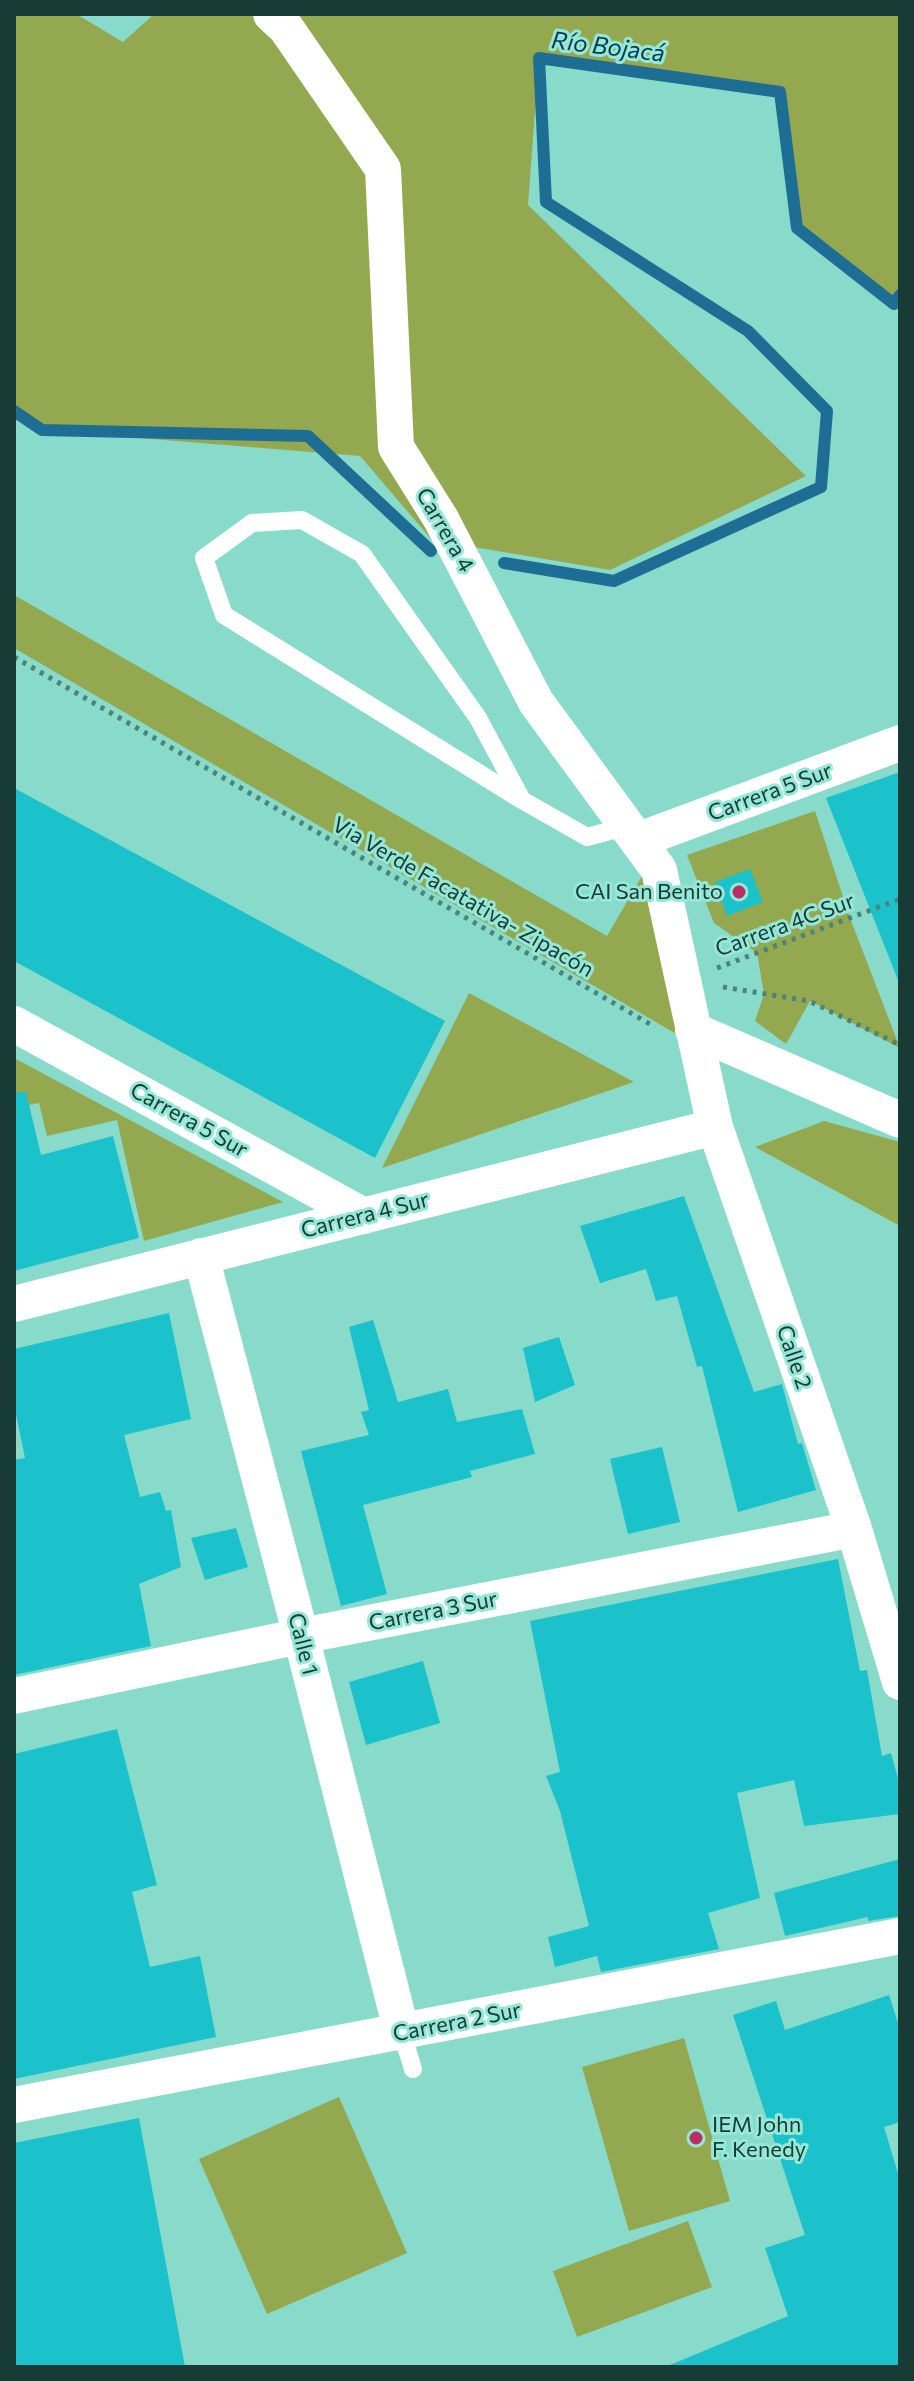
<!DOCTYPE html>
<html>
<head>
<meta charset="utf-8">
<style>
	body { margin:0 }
	#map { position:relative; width:914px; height:2381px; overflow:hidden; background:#88daca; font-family:Commissioner,sans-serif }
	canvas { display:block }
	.frame { position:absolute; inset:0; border:16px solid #183b35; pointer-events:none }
</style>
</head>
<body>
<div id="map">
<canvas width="914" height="2381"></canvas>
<div class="frame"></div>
</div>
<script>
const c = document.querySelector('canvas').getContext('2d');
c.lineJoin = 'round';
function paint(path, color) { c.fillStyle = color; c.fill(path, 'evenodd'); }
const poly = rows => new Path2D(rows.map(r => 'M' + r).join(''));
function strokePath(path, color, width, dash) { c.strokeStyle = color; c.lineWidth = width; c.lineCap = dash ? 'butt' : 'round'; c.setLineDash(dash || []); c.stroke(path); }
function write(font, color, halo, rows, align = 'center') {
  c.font = font + ' Commissioner,sans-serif'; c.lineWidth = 6; c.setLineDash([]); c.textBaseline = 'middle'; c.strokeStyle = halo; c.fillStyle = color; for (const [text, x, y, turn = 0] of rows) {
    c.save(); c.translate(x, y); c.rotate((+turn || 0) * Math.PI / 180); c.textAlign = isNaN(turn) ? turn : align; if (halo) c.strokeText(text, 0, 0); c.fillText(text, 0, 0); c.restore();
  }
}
paint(poly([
	[14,14,76,14,123,42,154,14,900,14,900,295,894,304,797,228,780,92,539,58,528,205,806,476,610,570,432,540,360,456,42,430,14,411],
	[14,595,607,936,646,869,685,1039,14,648],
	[815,811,850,918,900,1048,810,1001,786,1044,755,1021,764,994,757,953,714,923,687,855],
	[469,993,634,1082,382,1168],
	[14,1058,283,1202,144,1241,117,1120,47,1136,39,1103,14,1108],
	[824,1121,900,1142,900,1226,755,1147],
	[684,2038,730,2201,629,2231,582,2067],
	[339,2097,407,2253,267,2314,199,2159],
	[688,2221,712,2287,577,2337,553,2271]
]), '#94a94f');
strokePath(poly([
	[14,411,42,430,308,436,431,551],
	[504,563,614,581,821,487,827,411,748,331,546,202,539,58,780,92,797,228,894,304,900,295]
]), '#1e6d94', 12);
paint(poly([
	[900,772,900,979,898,980,826,798],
	[14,788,445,1021,375,1158,14,961],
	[750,869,763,902,727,916,715,882],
	[26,1092,41,1155,113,1136,139,1238,14,1271,14,1093],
	[684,1196,754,1392,782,1384,798,1444,802,1443,816,1490,738,1512,702,1366,697,1367,677,1296,656,1301,646,1269,600,1283,580,1226],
	[169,1313,191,1419,124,1435,140,1497,160,1492,166,1511,171,1510,181,1567,139,1584,151,1646,14,1675,14,1460,25,1458,14,1405,14,1349],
	[373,1320,398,1402,448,1389,457,1422,522,1409,535,1454,470,1471,472,1477,363,1505,387,1594,341,1606,301,1451,369,1435,361,1412,369,1410,349,1327],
	[559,1337,575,1385,535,1402,523,1348],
	[662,1447,680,1522,628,1534,610,1459],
	[236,1528,248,1567,205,1580,191,1538],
	[838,1559,860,1671,867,1670,882,1756,891,1753,900,1786,900,1814,804,1826,794,1780,737,1793,760,1898,708,1913,719,1949,601,1972,597,1956,555,1967,548,1937,589,1926,560,1811,546,1776,560,1772,530,1621],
	[423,1661,440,1723,366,1745,349,1682],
	[117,1729,157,1885,132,1892,150,1967,200,1956,216,2037,14,2079,14,1754],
	[900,1859,900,1916,868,1921,868,1917,785,1936,774,1893],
	[889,1995,900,2029,900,2122,884,2127,900,2180,900,2367,665,2367,788,2316,765,2248,805,2235,733,2015,776,2001,785,2030],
	[139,2118,185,2367,14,2367,14,2143]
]), '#1bc2cb');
strokePath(poly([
	[14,657,655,1027],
	[717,968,900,899],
	[723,987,809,1001,900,1045]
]), '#4b8479', 5, [4, 6]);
strokePath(poly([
	[522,800,478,718,362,554,302,520,252,523,204,558,224,615,522,800,587,837,628,826],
	[402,2033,413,2069]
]), '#fff', 18);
strokePath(poly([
	[271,14,286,28,383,169,396,447,441,519,536,702,659,870,715,1127,854,1529,900,1682],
	[639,840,900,743],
	[14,1024,364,1216],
	[693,1030,900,1120],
	[201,1256,301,1636,402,2033],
	[14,1304,715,1127],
	[14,1696,301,1636,854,1529],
	[14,2105,900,1936]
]), '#fff', 36);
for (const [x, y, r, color] of [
	[739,892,8,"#b92e67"],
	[696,2138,8,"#b92e67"]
]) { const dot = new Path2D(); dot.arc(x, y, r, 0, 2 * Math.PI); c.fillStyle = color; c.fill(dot); strokePath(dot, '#95e7d7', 3); }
write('22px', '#183b35', '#95e7d7', [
	["Carrera 4",445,530,60],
	["Carrera 5 Sur",770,792,-20],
	["Via Verde Facatativa- Zipacón",463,897,30],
	["Carrera 4C Sur",785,925,-20],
	["Carrera 5 Sur",189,1120,29],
	["Carrera 4 Sur",365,1215,-14],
	["Calle 2",794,1357,71],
	["Carrera 3 Sur",433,1611,-11],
	["Calle 1",303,1644,76],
	["Carrera 2 Sur",457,2022,-11]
]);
write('22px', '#183b35', '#95e7d7', [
	["CAI San Benito",723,892],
	["IEM John",712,2125,"left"],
	["F. Kenedy",712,2150,"left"]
], 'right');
write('italic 24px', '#023755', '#95e7d7', [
	["Río Bojacá",608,47,7]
]);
</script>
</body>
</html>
